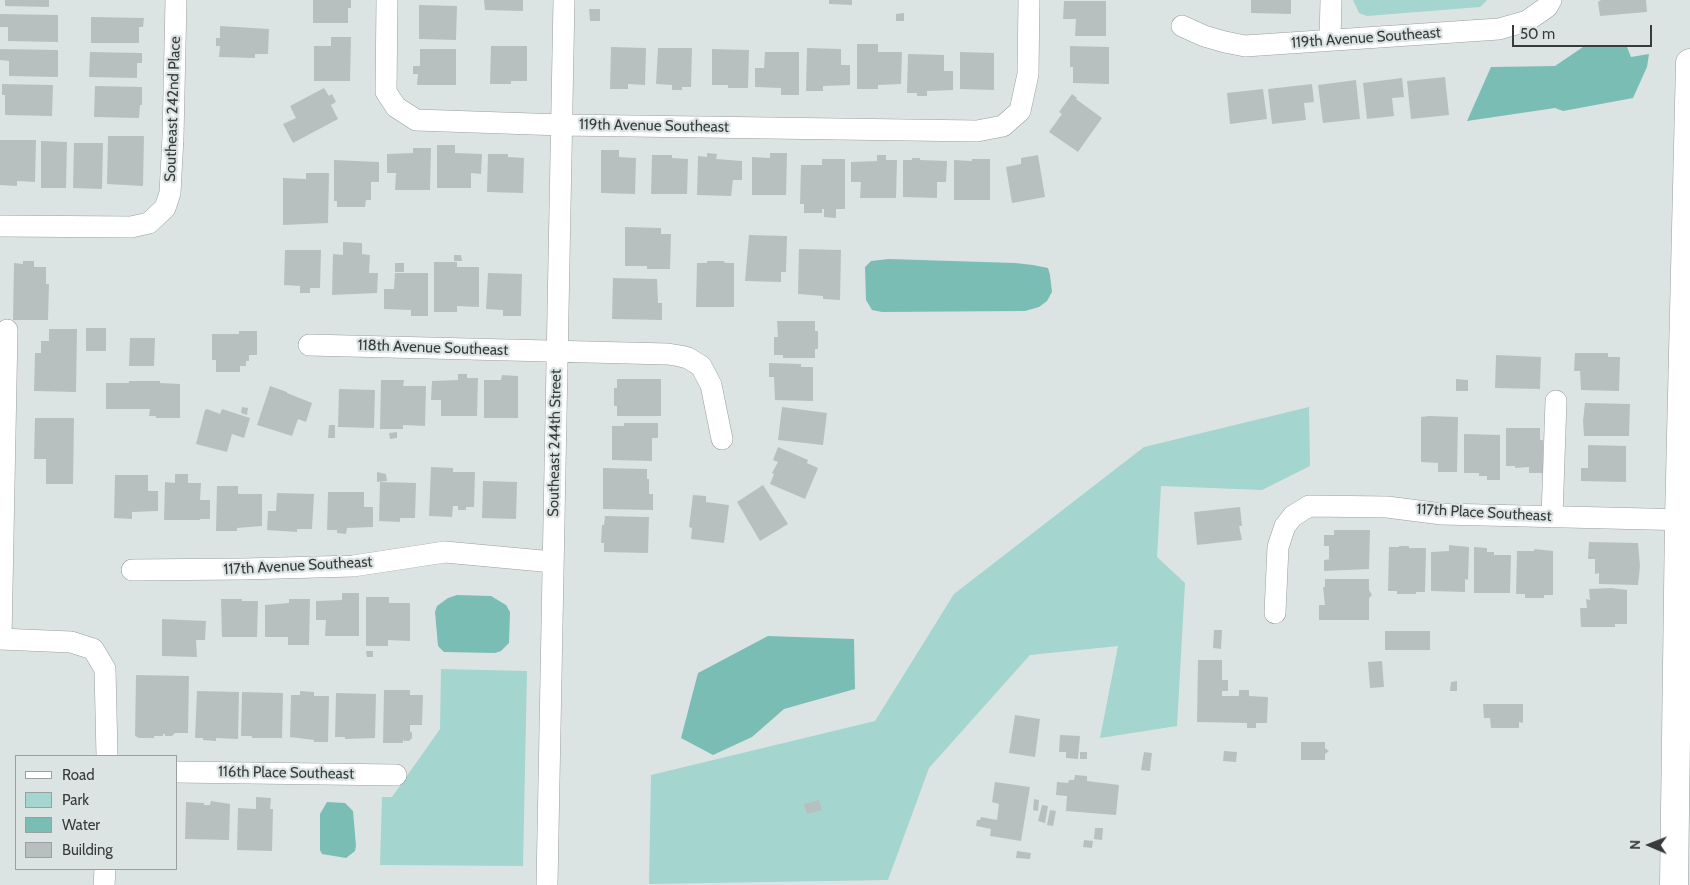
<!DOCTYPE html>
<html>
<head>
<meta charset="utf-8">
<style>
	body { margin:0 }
	#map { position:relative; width:1690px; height:885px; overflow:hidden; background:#dce4e3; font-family:Cabin,sans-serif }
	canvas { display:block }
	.legend { position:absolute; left:15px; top:755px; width:162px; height:115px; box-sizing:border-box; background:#dce4e3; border:1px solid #9aa0a0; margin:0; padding:6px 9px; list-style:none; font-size:15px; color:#383b3b }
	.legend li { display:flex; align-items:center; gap:10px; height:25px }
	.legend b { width:25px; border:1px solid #9aa0a0 }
	.north { position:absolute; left:1625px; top:820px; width:50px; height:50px; -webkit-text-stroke:4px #dce4e3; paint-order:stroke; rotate:271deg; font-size:14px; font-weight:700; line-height:20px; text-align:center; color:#383b3b }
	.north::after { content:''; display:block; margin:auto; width:18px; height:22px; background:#383b3b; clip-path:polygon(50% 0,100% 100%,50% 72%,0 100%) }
	.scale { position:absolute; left:1512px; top:25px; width:140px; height:22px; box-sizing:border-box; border:2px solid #383b3b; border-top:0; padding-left:6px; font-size:15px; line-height:18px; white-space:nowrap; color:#383b3b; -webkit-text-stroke:4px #dce4e3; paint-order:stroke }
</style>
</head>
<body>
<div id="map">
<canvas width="1690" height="885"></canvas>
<ul class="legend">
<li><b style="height:6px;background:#fff"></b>Road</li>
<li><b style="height:14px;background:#a4d5cf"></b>Park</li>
<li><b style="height:14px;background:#7abdb5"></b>Water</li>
<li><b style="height:14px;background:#b8c0bf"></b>Building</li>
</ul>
<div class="north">N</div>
<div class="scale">50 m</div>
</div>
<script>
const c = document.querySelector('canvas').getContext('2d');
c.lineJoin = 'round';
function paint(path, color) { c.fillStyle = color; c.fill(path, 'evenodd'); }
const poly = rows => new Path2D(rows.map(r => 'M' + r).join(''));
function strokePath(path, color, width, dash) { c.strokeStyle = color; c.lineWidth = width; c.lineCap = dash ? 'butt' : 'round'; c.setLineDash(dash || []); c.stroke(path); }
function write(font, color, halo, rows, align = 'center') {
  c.font = font + ' Cabin,sans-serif'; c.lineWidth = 4.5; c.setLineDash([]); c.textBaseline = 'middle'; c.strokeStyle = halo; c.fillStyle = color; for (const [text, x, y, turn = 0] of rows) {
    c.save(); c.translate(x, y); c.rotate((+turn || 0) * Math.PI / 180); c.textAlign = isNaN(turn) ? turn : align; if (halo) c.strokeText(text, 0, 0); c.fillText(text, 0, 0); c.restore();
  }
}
paint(poly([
	[1353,0,1487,0,1480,7,1367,16,1359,13],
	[1309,407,1310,466,1262,490,1161,486,1157,557,1185,583,1177,726,1100,738,1118,646,1030,655,929,768,888,880,649,884,651,775,875,721,954,594,1144,447],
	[441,669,527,671,523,866,380,865,382,797,392,797,440,729]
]), '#a4d5cf');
paint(poly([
	[1583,47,1627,47,1631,57,1649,54,1647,67,1633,98,1563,111,1555,108,1467,121,1491,67,1555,66],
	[889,259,1015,263,1033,265,1048,268,1050,275,1052,292,1047,301,1039,307,1025,311,882,312,872,310,866,300,865,267,871,261],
	[457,595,491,596,506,605,510,612,509,643,501,651,495,653,444,652,438,646,435,612,437,606,448,598],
	[768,636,854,639,855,689,784,709,752,737,713,755,681,738,698,673],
	[327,802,345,803,353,811,356,846,355,851,346,858,322,854,320,850,320,814]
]), '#7abdb5');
paint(poly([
	[5,0,49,0,49,7,5,6],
	[313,0,351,0,351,8,348,8,348,23,313,23],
	[484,0,523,0,523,11,485,10],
	[829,0,852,0,852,5,829,4],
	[1251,0,1291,0,1291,14,1251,13],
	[1601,0,1646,0,1647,12,1600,16,1598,2],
	[1064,1,1106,1,1106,36,1075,36,1076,19,1063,19],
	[419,5,457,6,456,40,419,39],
	[589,9,600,9,600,21,590,21],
	[904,13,904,21,896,21,896,14],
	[0,14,58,15,58,42,8,41,8,27,0,27],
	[91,17,144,18,143,27,139,27,139,43,91,43],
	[220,26,269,29,268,54,255,54,255,58,219,57,220,46,216,46,216,38,220,38],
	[331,37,351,37,350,81,314,81,314,46,331,46],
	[857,44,878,44,878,52,902,52,901,84,878,85,878,89,857,89],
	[491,46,527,46,527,81,511,81,511,84,490,84],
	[1070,46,1109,47,1109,84,1073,83,1073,67,1070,67],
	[611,47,646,48,645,85,628,84,628,89,610,89],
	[658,48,692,48,691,87,682,87,682,90,672,90,672,85,656,84],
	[807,48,841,49,841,65,850,65,850,85,823,86,823,91,806,91],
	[0,49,58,50,58,77,9,76,9,61,0,60],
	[420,49,456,49,456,85,417,85,418,74,413,74,413,66,420,66],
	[712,49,749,50,748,88,728,88,728,85,712,85],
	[90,52,142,53,142,63,137,63,137,78,89,77],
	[765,52,799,52,799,95,781,95,781,88,755,87,755,68,764,68],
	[960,52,994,53,994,90,960,89],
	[908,54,944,55,944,71,953,71,953,90,927,91,927,96,917,96,917,93,907,93],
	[1445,77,1449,115,1411,119,1407,81],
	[1402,78,1404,97,1392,98,1394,116,1367,119,1363,83],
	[1356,80,1360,119,1323,123,1318,85],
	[2,84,53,85,52,116,5,115,5,95,2,95],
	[1312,84,1314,102,1304,103,1306,120,1272,124,1268,89],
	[95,86,142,87,142,105,140,105,139,118,94,117],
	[324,88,329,96,332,94,336,102,331,105,338,119,293,143,283,124,296,118,290,106],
	[1263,89,1267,119,1230,124,1227,93],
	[1072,94,1077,98,1076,99,1102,118,1078,152,1049,132,1062,114,1059,112],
	[108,136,144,136,143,186,107,184],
	[0,140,36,140,35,182,17,181,17,186,0,185],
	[41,141,67,142,66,188,41,188],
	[74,143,103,143,102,189,73,188],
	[437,145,455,145,455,153,482,154,481,174,471,173,471,188,437,188],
	[413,148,431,148,430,190,395,190,396,173,387,173,387,154,413,153],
	[601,150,619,150,619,157,636,158,635,194,601,193],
	[707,153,717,154,716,159,742,161,742,180,733,180,731,196,697,195,698,156,707,157],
	[770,153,787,153,786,195,752,195,752,157,770,158],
	[488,154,508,154,508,157,524,158,523,193,487,192],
	[652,155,672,155,672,158,688,159,687,194,651,194],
	[877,155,886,155,886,160,897,160,896,198,860,198,861,182,851,182,851,162,877,161],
	[1038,155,1045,197,1012,203,1006,167,1021,164,1021,158],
	[912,158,920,158,920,160,947,161,946,182,937,182,937,198,903,197,903,160,912,160],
	[822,159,845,159,845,209,836,209,836,218,824,217,824,209,822,209,822,213,804,213,804,204,800,204,801,165,822,165],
	[972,159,990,159,990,200,954,200,954,160,972,161],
	[334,160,379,162,379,182,371,182,371,200,366,200,365,207,337,207,337,201,334,201],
	[306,173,329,173,328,223,283,225,283,178,306,179],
	[625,227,661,228,661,234,671,234,670,269,647,269,647,266,625,266],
	[749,235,787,236,786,272,781,272,781,282,745,281],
	[343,242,362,243,362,254,370,255,369,273,378,273,377,293,332,295,333,254,343,255],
	[799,249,841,250,840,300,823,299,823,296,798,294],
	[285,250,321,250,320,288,310,288,310,293,300,293,300,286,284,285],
	[454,255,461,255,462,261,454,261],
	[23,261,34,261,34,267,46,267,46,284,49,284,48,320,13,320,14,263,23,264],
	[707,261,724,261,725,263,734,263,734,307,696,307,697,263,707,263],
	[434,262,457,262,457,267,479,267,479,307,457,306,457,312,434,312],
	[395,263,404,263,404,272,395,272],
	[395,273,428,273,428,316,411,316,411,310,384,309,384,289,394,289],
	[488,273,522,274,521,316,503,316,503,310,486,309],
	[613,278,657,279,658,303,662,303,662,320,612,319],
	[777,321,815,321,815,331,818,331,818,349,815,349,815,358,783,358,783,355,774,355,774,337,778,337],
	[86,328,106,328,106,351,86,351],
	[49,329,77,329,76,392,34,391,35,353,41,353,41,341,49,341],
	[239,331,257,331,257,355,249,355,249,361,246,361,246,366,240,366,240,372,216,372,216,360,212,360,212,334,239,334],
	[130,338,155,338,154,366,129,366],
	[1575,353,1608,353,1608,357,1620,357,1619,391,1581,390,1580,371,1574,371],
	[1496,355,1541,357,1540,389,1495,388],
	[769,363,801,364,801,367,813,367,813,401,775,400,774,377,769,377],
	[458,374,467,374,467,378,478,378,477,416,441,416,441,400,431,400,432,381,458,380],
	[502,375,518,376,518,418,484,418,484,380,501,380],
	[617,379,661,379,661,416,617,416,617,406,614,406,614,388,617,388],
	[1456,379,1468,380,1468,391,1456,391],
	[381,380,404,380,403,386,426,386,425,426,403,425,403,429,380,429],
	[129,381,160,381,160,383,180,384,180,418,156,418,156,416,149,416,150,409,106,409,106,383,129,383],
	[270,386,287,392,287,393,312,403,306,422,298,419,292,436,257,425],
	[339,389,375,390,374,428,338,427],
	[1585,403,1630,404,1629,436,1584,436,1583,421],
	[242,407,248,408,247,415,241,413],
	[782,407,827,413,823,445,778,440],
	[207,409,220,414,222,409,250,418,244,438,232,434,227,452,196,444,205,410],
	[1429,416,1458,417,1457,472,1438,472,1438,463,1421,462,1421,417],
	[35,418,74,418,73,484,46,484,46,459,34,459],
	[624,423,658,423,658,438,652,438,652,461,612,460,612,426,624,426],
	[329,425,335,425,335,438,328,438],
	[1506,428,1540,428,1540,440,1543,440,1543,473,1529,473,1529,467,1515,468,1515,466,1506,466],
	[397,432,397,438,390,439,389,433],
	[1464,434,1500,435,1500,480,1487,480,1487,476,1479,476,1479,473,1464,473],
	[1588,445,1626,446,1626,482,1581,481,1581,468,1588,468],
	[778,447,808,460,807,463,818,468,805,499,770,484,774,474,772,473,778,462,773,460],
	[431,467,453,468,453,472,475,472,474,507,466,507,466,510,458,510,458,506,453,506,452,517,429,516],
	[603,468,647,469,647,479,649,479,649,494,653,494,653,510,603,509],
	[377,472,386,474,387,481,377,482],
	[175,474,188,474,188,483,201,483,200,500,210,500,210,519,200,519,200,520,164,520,165,482,175,483],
	[115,475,148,475,148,491,158,491,158,511,132,512,132,519,114,518],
	[483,481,517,482,516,519,482,518],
	[380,482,416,483,415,518,400,518,400,522,379,521],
	[763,485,788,524,760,541,737,502],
	[217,486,238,486,238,494,262,494,262,526,237,528,237,531,216,531],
	[328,492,364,492,364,507,373,507,373,527,347,528,346,534,337,533,337,530,327,530],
	[277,493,314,494,312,529,297,529,297,532,267,530,268,511,276,511],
	[693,495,706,496,706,502,729,505,724,543,691,539,692,528,689,527],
	[1240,507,1242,526,1239,526,1242,540,1197,545,1194,512],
	[605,516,649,517,648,553,604,552,604,543,601,543,602,525,604,525],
	[1334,530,1370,530,1369,569,1324,571,1324,560,1331,559,1329,559,1329,546,1324,546,1324,535,1334,535],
	[1589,542,1638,543,1640,566,1638,585,1599,584,1599,573,1595,574,1595,559,1588,559],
	[1449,545,1469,547,1468,580,1465,579,1465,592,1431,591,1431,552,1449,551],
	[1399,546,1409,546,1409,548,1426,548,1425,592,1416,592,1416,594,1397,594,1397,591,1388,591,1389,547,1399,547],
	[1474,547,1487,548,1487,552,1494,552,1494,555,1511,555,1510,593,1474,593],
	[1534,549,1553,551,1553,595,1544,595,1544,598,1525,598,1525,594,1516,594,1517,551,1534,551],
	[1325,579,1369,579,1369,590,1372,595,1369,598,1369,620,1319,620,1319,605,1325,605,1323,587,1325,587],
	[1611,588,1627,590,1627,624,1615,624,1615,627,1581,627,1580,608,1587,608,1586,599,1590,600,1589,589],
	[342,593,359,593,359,636,325,636,326,620,316,620,316,601,342,600],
	[366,597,389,597,389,603,410,603,410,641,388,640,388,646,366,646],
	[221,599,242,599,242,601,258,601,257,637,222,637],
	[289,599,310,599,309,645,288,645,288,637,265,637,265,605,289,603],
	[162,619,206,621,205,640,196,640,197,657,162,656],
	[1214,630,1222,630,1221,649,1213,648],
	[1385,631,1430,631,1430,650,1385,650],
	[366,651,373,651,373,657,367,657],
	[1198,660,1222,660,1222,680,1228,680,1228,691,1222,691,1222,696,1239,696,1239,690,1249,690,1249,696,1268,697,1267,723,1256,723,1256,728,1247,728,1247,723,1197,722],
	[1382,661,1384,687,1370,688,1368,662],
	[136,675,189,676,188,733,175,733,172,736,165,736,165,734,163,734,163,736,154,736,154,738,139,738,135,736],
	[1457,681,1457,691,1450,691,1451,682],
	[384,690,410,690,410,695,423,695,422,725,410,725,410,731,412,733,412,738,409,741,404,741,403,739,403,743,383,743],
	[197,691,239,692,238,739,216,738,216,741,203,740,203,738,195,738],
	[300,691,314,692,314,696,329,696,328,742,314,742,314,740,290,737,291,695,300,695],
	[242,692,283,693,282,738,252,738,252,736,241,736],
	[336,693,376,694,375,738,345,739,345,737,335,737],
	[1483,704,1523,704,1523,723,1519,722,1519,728,1491,728,1490,718,1484,718],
	[1015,715,1040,719,1035,757,1009,753],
	[1060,735,1080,736,1078,759,1066,758,1066,752,1059,752],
	[1301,742,1325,742,1325,748,1329,751,1325,754,1325,760,1301,760],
	[1224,751,1237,752,1236,762,1223,761],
	[1080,752,1087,752,1087,759,1080,759],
	[1144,752,1152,753,1150,771,1141,770],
	[1075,775,1087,776,1087,781,1119,785,1116,815,1066,811,1067,796,1056,795,1057,782,1068,783,1069,780,1074,780],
	[995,782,1030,787,1021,841,990,836,991,829,976,826,977,820,980,820,981,817,997,820,999,804,992,802],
	[256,797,271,798,270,809,273,809,272,851,237,850,238,808,256,809],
	[1034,799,1039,800,1038,811,1033,810],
	[819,800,822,810,807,814,804,804],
	[211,801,230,804,229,840,185,839,186,802,204,803,204,805,210,805],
	[1042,805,1048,806,1045,823,1038,821],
	[1050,810,1056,811,1053,826,1047,825],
	[1095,828,1103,828,1102,840,1094,839],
	[1084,840,1093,841,1092,848,1083,847],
	[1017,851,1031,853,1030,859,1016,858]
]), '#b8c0bf');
const minor = poly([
	[387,0,386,92,396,107,416,120,562,125,977,131,1003,126,1020,111,1028,74,1029,0],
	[1182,26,1204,36,1225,42,1245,46,1499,29,1527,21,1547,7,1551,0],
	[1330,40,1331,0],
	[0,226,131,227,149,223,165,208,170,193,173,137,176,0],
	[309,345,668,354,680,356,688,358,701,366,711,385,722,439],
	[1552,517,1556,401],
	[132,570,244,569,353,566,445,552,553,562],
	[1275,613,1278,547,1285,526,1293,516,1309,506,1387,507,1442,514,1690,520],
	[0,639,71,642,93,649,105,669,107,756],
	[1,639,7,330],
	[176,772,396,775],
	[104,885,105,869],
	[547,885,564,0]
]);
const tertiary = poly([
	[1674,885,1679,520,1690,63]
]);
strokePath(minor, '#989f9e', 22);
strokePath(tertiary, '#989f9e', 29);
strokePath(minor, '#fff', 21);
strokePath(tertiary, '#fff', 28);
write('15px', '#383b3b', '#dce4e3', [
	["119th Avenue Southeast",1366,38,-4],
	["Southeast 242nd Place",173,109,-88],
	["119th Avenue Southeast",654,126,1],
	["118th Avenue Southeast",433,348,2],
	["Southeast 244th Street",555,443,-89],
	["117th Place Southeast",1484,513,3],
	["117th Avenue Southeast",298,566,-3],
	["116th Place Southeast",286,773,1]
]);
</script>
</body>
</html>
